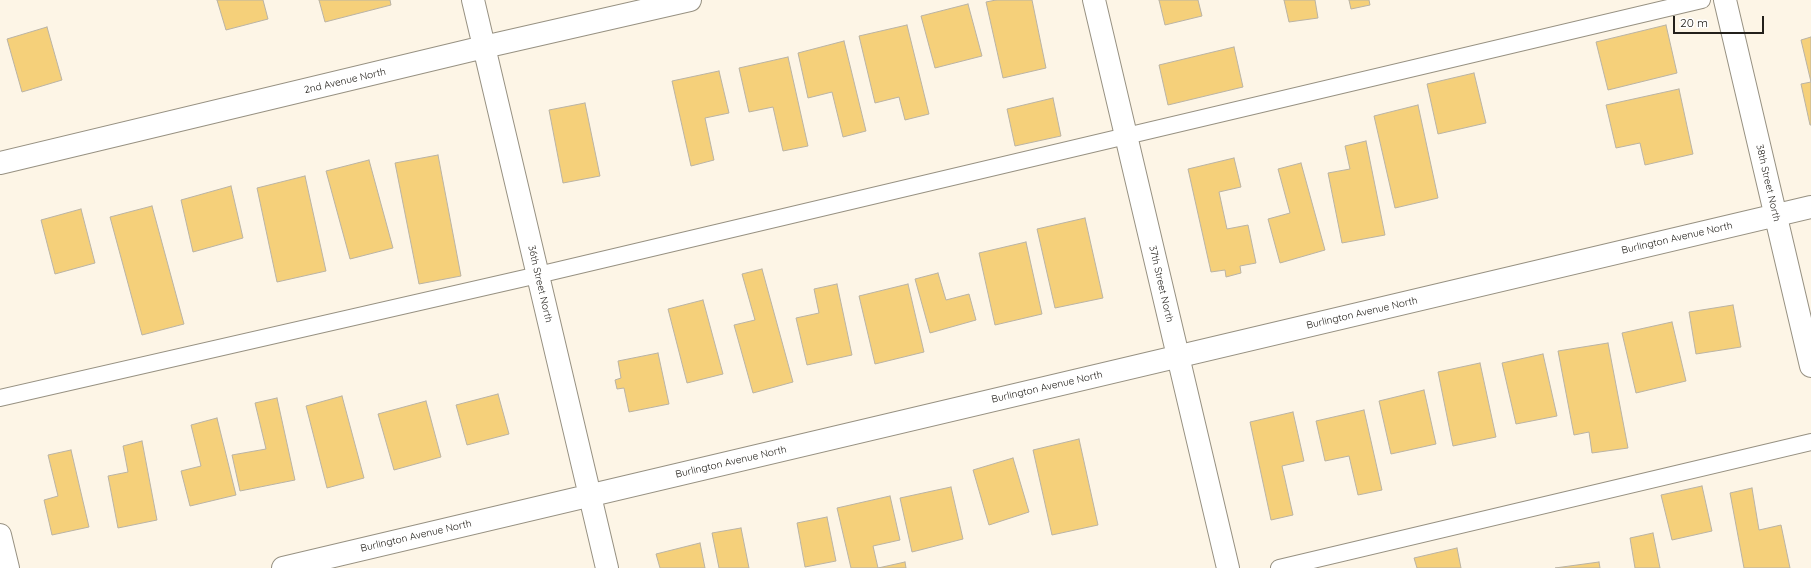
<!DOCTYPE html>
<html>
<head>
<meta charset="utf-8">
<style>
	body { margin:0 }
	#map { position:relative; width:1811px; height:568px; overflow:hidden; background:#fdf5e6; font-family:Quicksand,sans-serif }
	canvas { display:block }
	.scale { position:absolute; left:1673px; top:16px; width:91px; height:18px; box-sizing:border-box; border:2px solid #23201b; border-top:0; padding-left:5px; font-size:12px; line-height:14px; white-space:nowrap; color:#23201b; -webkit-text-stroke:3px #fff; paint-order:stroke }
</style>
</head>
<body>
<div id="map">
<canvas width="1811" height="568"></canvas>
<div class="scale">20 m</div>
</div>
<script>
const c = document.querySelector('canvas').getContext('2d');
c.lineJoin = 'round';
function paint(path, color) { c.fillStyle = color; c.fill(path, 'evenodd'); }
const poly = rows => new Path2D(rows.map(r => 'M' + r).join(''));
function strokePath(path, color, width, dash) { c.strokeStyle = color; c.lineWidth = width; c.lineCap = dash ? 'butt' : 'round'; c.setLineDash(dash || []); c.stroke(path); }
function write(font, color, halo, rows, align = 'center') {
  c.font = font + ' Quicksand,sans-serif'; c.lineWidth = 3.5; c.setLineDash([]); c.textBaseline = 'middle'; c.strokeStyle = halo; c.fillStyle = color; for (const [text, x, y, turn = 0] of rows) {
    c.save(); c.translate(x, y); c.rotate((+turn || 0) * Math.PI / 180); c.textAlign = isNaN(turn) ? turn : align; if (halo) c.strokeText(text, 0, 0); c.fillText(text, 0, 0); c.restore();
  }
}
const building = poly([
	[217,0,263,0,268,19,226,30,217,0],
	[319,0,390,0,391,5,325,22,319,0],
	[996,0,1032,0,1046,68,1003,78,986,2,996,0],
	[1159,0,1198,0,1202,16,1165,25,1159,0],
	[1284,0,1315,0,1318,18,1289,22,1284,0],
	[1349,0,1369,0,1370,5,1351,9,1349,0],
	[968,4,982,56,935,68,921,16,968,4],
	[907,25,929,114,905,120,899,97,875,103,859,36,907,25],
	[1666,25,1677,73,1608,90,1596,42,1666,25],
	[47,27,62,80,22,92,7,39,47,27],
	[1811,37,1811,125,1810,125,1801,84,1811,82,1801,40,1811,37],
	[844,41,866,131,843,137,832,92,808,98,798,53,844,41],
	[1234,47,1243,87,1168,105,1159,65,1234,47],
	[788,57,808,146,783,151,773,107,749,112,739,68,788,57],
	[719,71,729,113,705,118,714,160,691,166,672,81,719,71],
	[1474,73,1486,123,1438,134,1427,84,1474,73],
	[1679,89,1693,154,1645,165,1640,143,1616,148,1606,105,1679,89],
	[1053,98,1061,136,1015,146,1007,109,1053,98],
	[585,103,600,176,563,183,549,110,585,103],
	[1418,105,1438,198,1395,208,1374,116,1418,105],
	[1366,141,1385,235,1342,243,1328,173,1350,169,1345,146,1366,141],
	[438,155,461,276,419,284,395,163,438,155],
	[1234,158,1241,187,1219,192,1227,229,1248,225,1256,263,1240,266,1241,273,1226,277,1225,270,1211,272,1188,169,1234,158],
	[369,160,393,248,350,259,326,171,369,160],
	[1301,163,1325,250,1280,263,1268,219,1290,213,1278,169,1301,163],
	[305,176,326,271,277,282,257,188,305,176],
	[231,186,243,238,193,252,181,200,231,186],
	[152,206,184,324,142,335,110,217,152,206],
	[81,209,95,263,55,274,41,220,81,209],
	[1085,218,1103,298,1055,308,1037,229,1085,218],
	[1026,242,1042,314,995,325,979,253,1026,242],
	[762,269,793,382,753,393,734,325,755,320,742,274,762,269],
	[938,273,946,300,969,294,976,320,930,333,915,279,938,273],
	[837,284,852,355,807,365,796,318,819,313,814,289,837,284],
	[908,284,924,352,875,364,859,296,908,284],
	[703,300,723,374,687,383,668,309,703,300],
	[1733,305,1741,347,1696,354,1689,312,1733,305],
	[1672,322,1686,381,1636,393,1622,333,1672,322],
	[1608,343,1628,448,1592,453,1589,432,1574,435,1558,351,1608,343],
	[658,353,669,404,629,412,624,388,617,389,615,380,621,378,618,361,658,353],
	[1543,354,1557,416,1516,424,1502,363,1543,354],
	[1480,363,1496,437,1453,446,1438,372,1480,363],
	[1424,390,1436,444,1391,454,1379,401,1424,390],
	[498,394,509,434,467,445,456,405,498,394],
	[342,396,364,478,327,488,306,406,342,396],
	[277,398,295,480,240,491,232,455,266,449,255,403,277,398],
	[426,401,441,457,394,470,378,414,426,401],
	[1364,410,1382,490,1358,495,1349,456,1325,461,1316,421,1364,410],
	[1293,412,1304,461,1282,466,1293,515,1271,520,1250,422,1293,412],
	[217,418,236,495,190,506,181,471,201,466,191,425,217,418],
	[1079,439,1098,525,1052,535,1033,450,1079,439],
	[142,441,157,520,118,528,108,476,128,472,123,446,142,441],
	[71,450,89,527,52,535,44,500,58,496,48,455,71,450],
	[1013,458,1029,512,989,525,973,470,1013,458],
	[1702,486,1712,531,1672,540,1661,495,1702,486],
	[951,487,963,539,912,552,900,498,951,487],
	[1752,488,1759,530,1781,525,1790,568,1744,568,1730,493,1752,488],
	[890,496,900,540,873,546,878,568,851,568,837,508,890,496],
	[827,517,836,561,805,567,797,523,827,517],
	[741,528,749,568,719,568,712,533,741,528],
	[1653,533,1660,568,1635,568,1630,538,1653,533],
	[700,543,705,568,660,568,656,554,700,543],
	[1457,548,1461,568,1417,568,1414,558,1457,548],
	[905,562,906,568,878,568,905,562],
	[1599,562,1600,568,1555,568,1599,562]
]);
paint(building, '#f5d07a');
strokePath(building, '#bab3a4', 1);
const service = poly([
	[0,398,538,275,1702,0],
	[1279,568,1811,442]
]);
const minor = poly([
	[473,0,607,568],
	[1725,0,1811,366],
	[0,163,484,47,690,0],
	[0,535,8,568],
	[283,568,1811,207]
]);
const tertiary = poly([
	[1094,0,1228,568]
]);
strokePath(service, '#979182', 18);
strokePath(minor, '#979182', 24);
strokePath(tertiary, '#979182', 24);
strokePath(service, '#fff', 16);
strokePath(minor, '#fff', 22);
strokePath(tertiary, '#fff', 22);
write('10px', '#23201b', '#fff', [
	["2nd Avenue North",345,81,-13],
	["38th Street North",1768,183,77],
	["Burlington Avenue North",1677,238,-13],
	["36th Street North",540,284,77],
	["37th Street North",1161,284,77],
	["Burlington Avenue North",1362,313,-13],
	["Burlington Avenue North",1047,387,-13],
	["Burlington Avenue North",731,462,-13],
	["Burlington Avenue North",416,536,-13]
]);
</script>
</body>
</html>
